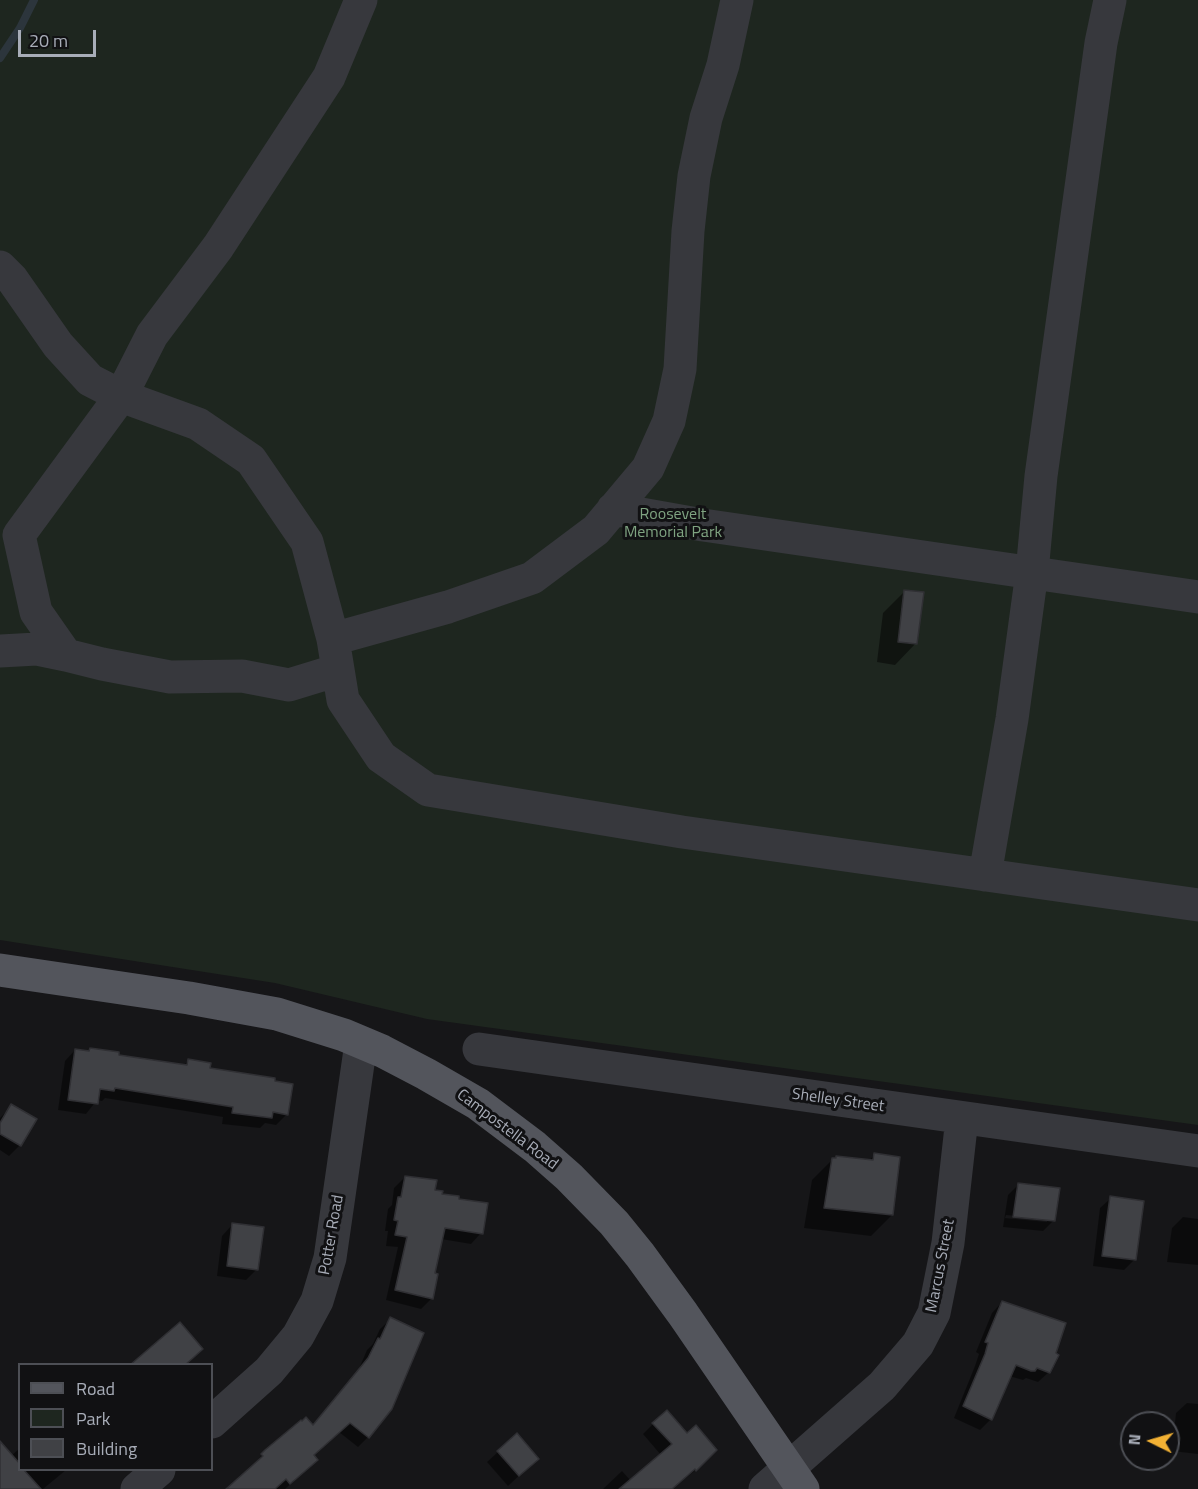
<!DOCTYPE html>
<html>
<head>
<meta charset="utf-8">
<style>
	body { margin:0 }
	#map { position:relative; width:1198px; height:1489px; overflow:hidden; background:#161618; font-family:"Titillium Web",sans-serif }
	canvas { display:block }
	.legend { position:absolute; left:18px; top:1363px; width:195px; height:108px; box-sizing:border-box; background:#111113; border:2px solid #4d4f55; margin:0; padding:8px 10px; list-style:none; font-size:18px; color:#a8adb8 }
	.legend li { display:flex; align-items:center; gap:12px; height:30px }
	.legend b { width:30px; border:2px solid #4d4f55 }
	.north { position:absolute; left:1120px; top:1411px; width:60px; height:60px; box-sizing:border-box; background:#111113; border:2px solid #4d4f55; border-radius:50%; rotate:275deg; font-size:16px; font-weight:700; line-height:24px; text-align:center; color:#a8adb8 }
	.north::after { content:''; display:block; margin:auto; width:21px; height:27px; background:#f2b134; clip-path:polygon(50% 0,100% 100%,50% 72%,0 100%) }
	.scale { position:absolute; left:18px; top:30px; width:78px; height:27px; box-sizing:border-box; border:3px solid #a8adb8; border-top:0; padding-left:8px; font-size:18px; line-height:21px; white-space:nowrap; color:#a8adb8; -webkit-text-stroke:4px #111113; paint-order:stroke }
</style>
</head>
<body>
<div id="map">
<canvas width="1198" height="1489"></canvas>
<ul class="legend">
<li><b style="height:8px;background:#53555c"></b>Road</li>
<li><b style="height:16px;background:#1e261f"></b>Park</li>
<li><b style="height:16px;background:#404145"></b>Building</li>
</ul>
<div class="north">N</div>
<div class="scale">20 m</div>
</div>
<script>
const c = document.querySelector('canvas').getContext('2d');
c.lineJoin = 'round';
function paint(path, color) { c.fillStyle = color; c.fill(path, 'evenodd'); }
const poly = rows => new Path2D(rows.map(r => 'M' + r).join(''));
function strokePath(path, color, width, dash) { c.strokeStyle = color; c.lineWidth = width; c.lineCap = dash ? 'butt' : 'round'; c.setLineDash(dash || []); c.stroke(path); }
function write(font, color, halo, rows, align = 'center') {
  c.font = font + ' "Titillium Web",sans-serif'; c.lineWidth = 6; c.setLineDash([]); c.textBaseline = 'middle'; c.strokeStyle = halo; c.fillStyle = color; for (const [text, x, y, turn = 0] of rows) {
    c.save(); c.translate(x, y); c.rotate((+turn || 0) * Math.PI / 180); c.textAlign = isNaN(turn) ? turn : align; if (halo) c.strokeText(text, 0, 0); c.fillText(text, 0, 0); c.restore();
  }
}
paint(poly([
	[0,0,1198,0,1198,1125,427,1019,275,983,0,940]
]), '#1e261f');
paint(poly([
	[904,592,916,643,895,665,877,662,883,613],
	[75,1050,183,1066,188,1061,208,1069,287,1114,276,1125,265,1123,260,1128,222,1124,223,1117,105,1098,102,1101,97,1100,86,1114,58,1110,65,1061],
	[12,1106,20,1145,9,1156,0,1150,0,1118],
	[874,1155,892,1215,871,1236,804,1228,812,1180,833,1159,869,1161],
	[405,1177,441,1195,481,1233,471,1244,441,1239,434,1274,432,1298,421,1309,386,1300,398,1247,386,1246,388,1231,385,1231,388,1209,392,1205,394,1188],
	[1018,1185,1054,1220,1043,1231,1003,1227,1008,1195],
	[1006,1215,1047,1219,1047,1222,1005,1218],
	[1111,1198,1135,1259,1124,1270,1093,1266,1100,1208],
	[1183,1217,1198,1219,1198,1265,1167,1262,1172,1228],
	[232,1225,257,1269,246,1280,217,1276,222,1236],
	[1002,1302,1049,1372,1038,1382,1026,1378,1023,1380,1009,1376,991,1419,980,1430,954,1418,975,1366,979,1354,976,1352,992,1313],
	[391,1319,368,1437,358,1447,339,1432,312,1456,306,1470,285,1489,228,1489,253,1467,262,1455,312,1426,358,1371,367,1350,373,1344,380,1329],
	[1187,1403,1198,1404,1198,1454,1172,1451,1176,1413],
	[653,1424,697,1469,672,1489,603,1489,622,1471,631,1481,661,1455,643,1434],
	[20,1448,20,1470,66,1470,43,1489,0,1489,0,1449,11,1456],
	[498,1452,537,1459,508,1486,487,1462]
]), '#0007');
strokePath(poly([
	[0,58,20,28,34,0]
]), '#2c353c', 8);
const building = poly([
	[904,590,924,592,917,644,898,642,904,590],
	[90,1048,119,1052,119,1055,187,1065,188,1059,211,1063,210,1068,275,1078,275,1081,293,1084,288,1115,273,1112,272,1118,232,1113,233,1107,115,1088,114,1091,100,1089,98,1104,68,1100,75,1049,89,1051,90,1048],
	[11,1104,37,1119,21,1146,0,1134,0,1123,11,1104],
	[874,1153,900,1157,893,1215,824,1208,832,1158,836,1158,836,1156,873,1160,874,1153],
	[405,1176,437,1180,435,1190,443,1191,442,1194,459,1196,459,1199,488,1203,483,1234,445,1228,435,1273,438,1274,433,1299,395,1290,407,1237,395,1235,398,1221,394,1220,398,1197,401,1197,405,1176],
	[1018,1183,1060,1188,1055,1221,1013,1217,1018,1183],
	[1110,1196,1144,1201,1136,1260,1102,1256,1110,1196],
	[232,1223,264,1227,258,1270,227,1266,232,1223],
	[1002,1301,1066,1323,1056,1353,1059,1355,1050,1373,1037,1368,1035,1371,1031,1371,1016,1365,992,1420,963,1406,985,1354,988,1343,985,1342,1002,1301],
	[390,1317,424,1333,392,1409,369,1438,350,1423,314,1455,318,1460,290,1484,286,1479,275,1489,226,1489,263,1456,261,1454,265,1450,301,1420,302,1421,306,1417,313,1425,368,1358,378,1338,380,1339,390,1317],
	[180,1322,203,1349,185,1365,130,1365,180,1322],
	[667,1410,687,1433,696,1425,717,1450,696,1471,695,1469,672,1489,619,1489,672,1444,652,1423,667,1410],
	[517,1433,539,1459,519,1476,497,1451,517,1433],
	[0,1441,20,1464,20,1470,24,1470,41,1489,0,1489,0,1441]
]);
paint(building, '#404145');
strokePath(building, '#303034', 1.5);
strokePath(poly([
	[0,267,12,279,58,345,90,380,121,396,198,424,251,460,307,542,333,639,343,700,381,757,428,790,682,832,1198,905],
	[613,509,703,525,1198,597],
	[333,639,448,607,532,578,596,530,648,468,669,421,680,369,688,231,694,176,706,118,723,65,737,0],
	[0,651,37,649,66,655],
	[338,670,289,685,242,676,170,677,102,664,66,655,36,612,19,535,121,396,152,335,218,247,329,77,361,0],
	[985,875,1012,719,1032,572,1041,476,1101,43,1110,0],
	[479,1049,1198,1151],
	[212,1422,269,1371,298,1336,317,1301,330,1258,361,1043],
	[137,1489,159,1470],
	[765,1489,882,1386,918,1344,934,1313,948,1243,962,1118]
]), '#37383d', 33);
strokePath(poly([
	[0,970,189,998,277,1014,344,1035,382,1051,426,1074,478,1104,535,1147,569,1177,614,1223,640,1255,683,1314,803,1489]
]), '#53555c', 33);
write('16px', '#7fa381', '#111113', [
	["Roosevelt",673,515],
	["Memorial Park",673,533]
]);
write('16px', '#a8adb8', '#111113', [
	["Shelley Street",838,1101,8],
	["Campostella Road",507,1130,37],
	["Potter Road",332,1235,-80],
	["Marcus Street",941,1266,-79]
]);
</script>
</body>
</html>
